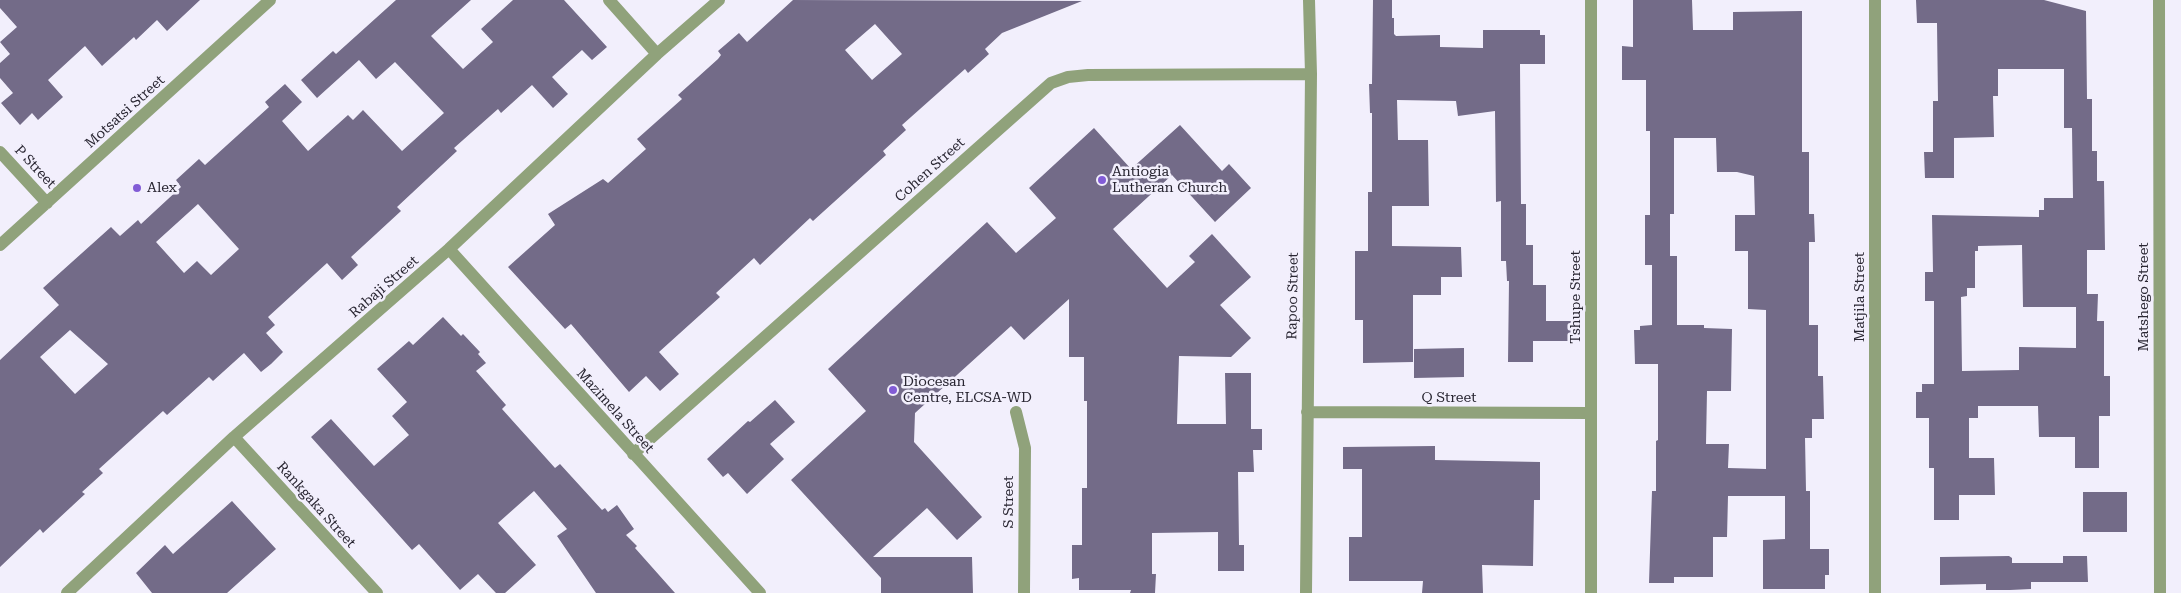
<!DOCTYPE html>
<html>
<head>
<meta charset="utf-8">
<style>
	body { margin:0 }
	canvas { display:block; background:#f2effc }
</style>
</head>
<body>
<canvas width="2181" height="593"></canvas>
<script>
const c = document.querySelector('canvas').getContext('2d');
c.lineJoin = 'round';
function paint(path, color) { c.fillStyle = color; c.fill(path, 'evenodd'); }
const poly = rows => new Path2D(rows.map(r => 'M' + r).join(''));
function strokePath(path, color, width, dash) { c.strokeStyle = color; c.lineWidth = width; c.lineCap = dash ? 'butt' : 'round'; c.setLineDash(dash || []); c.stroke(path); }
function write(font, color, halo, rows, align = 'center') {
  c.font = font + ' "Roboto Serif",serif'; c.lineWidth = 5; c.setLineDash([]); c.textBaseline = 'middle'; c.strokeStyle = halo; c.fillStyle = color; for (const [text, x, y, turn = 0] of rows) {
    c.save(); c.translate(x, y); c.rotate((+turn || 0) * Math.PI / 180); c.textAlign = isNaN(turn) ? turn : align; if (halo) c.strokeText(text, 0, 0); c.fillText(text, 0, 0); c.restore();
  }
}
paint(poly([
	[0,0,200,0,167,31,157,20,136,40,134,37,102,66,85,46,48,80,63,97,38,120,32,113,20,125,1,103,13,93,0,78,0,63,10,54,0,42,17,27,0,8],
	[396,0,471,0,431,36,463,69,493,42,481,29,513,0,564,0,607,47,592,60,582,50,552,77,568,94,553,108,532,85,501,113,498,109,454,148,457,151,397,207,401,211,351,257,358,265,342,280,327,263,268,317,275,325,266,333,283,352,271,364,261,372,244,353,213,381,209,377,167,415,163,411,99,469,103,473,82,492,85,494,43,533,40,529,0,567,0,360,59,305,43,288,111,227,120,236,138,220,141,224,181,187,176,180,199,159,205,165,269,107,265,102,285,84,302,102,282,121,308,151,348,115,353,120,363,110,402,151,444,113,395,62,376,79,359,60,317,98,301,80,333,51,336,54],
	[198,204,239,249,211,275,197,261,184,273,156,242],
	[70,330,108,364,75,394,40,357],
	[793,0,1082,1,1002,33,985,49,989,54,968,73,965,69,902,125,906,130,883,151,886,155,813,221,810,218,760,265,754,258,716,293,720,297,659,352,679,374,660,391,646,376,629,392,571,324,565,329,508,267,555,225,548,214,603,179,608,183,646,149,637,139,682,99,678,95,718,59,721,55,718,51,739,33,747,42],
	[875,24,902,54,872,80,845,50],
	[1373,0,1392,0,1392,18,1394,18,1394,34,1396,36,1440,35,1440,47,1483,48,1483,30,1540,30,1540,35,1545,35,1545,64,1520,64,1521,204,1526,204,1526,245,1533,245,1533,285,1546,285,1546,321,1580,321,1580,341,1533,341,1533,362,1508,362,1509,281,1507,281,1506,261,1501,261,1501,201,1496,202,1495,111,1458,116,1456,101,1397,100,1398,140,1428,140,1429,206,1392,206,1392,246,1461,247,1462,277,1441,277,1441,295,1413,295,1413,362,1363,363,1363,320,1355,320,1355,251,1368,251,1368,192,1372,192,1372,113,1370,113,1369,84,1372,84],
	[1633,0,1692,0,1693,30,1733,30,1733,12,1802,11,1802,152,1809,152,1809,214,1814,214,1815,242,1809,242,1809,325,1818,325,1818,376,1823,376,1824,419,1812,419,1812,438,1805,438,1806,491,1810,491,1810,549,1829,549,1829,575,1825,575,1825,589,1763,589,1763,540,1785,539,1785,496,1728,496,1727,537,1713,537,1713,577,1674,577,1674,583,1649,583,1652,491,1656,491,1656,441,1658,440,1658,364,1635,364,1634,330,1640,330,1640,326,1652,325,1652,265,1645,265,1645,215,1650,215,1650,131,1646,131,1646,80,1622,80,1622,46,1633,47],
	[1674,138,1716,138,1717,172,1737,172,1754,176,1755,215,1735,215,1735,251,1748,251,1748,309,1766,310,1766,469,1728,468,1729,444,1706,444,1707,391,1731,391,1732,329,1704,328,1704,325,1677,325,1677,256,1670,256,1670,214,1674,214],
	[1916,0,2044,0,2086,11,2087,99,2092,99,2092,151,2097,151,2097,181,2104,181,2105,250,2087,250,2087,294,2098,294,2097,321,2104,321,2104,376,2110,376,2110,416,2099,416,2099,468,2075,468,2075,437,2039,437,2038,406,1978,406,1978,418,1969,418,1969,458,1994,458,1995,495,1959,495,1959,520,1934,520,1934,468,1929,468,1929,418,1916,418,1916,392,1922,392,1922,384,1934,384,1934,301,1925,301,1925,272,1933,272,1932,215,2039,217,2039,210,2044,210,2044,198,2073,198,2072,128,2064,128,2064,69,1998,69,1998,96,1993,96,1994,137,1954,138,1954,178,1925,178,1924,152,1933,152,1933,101,1938,101,1937,23,1917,23],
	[2022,245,2023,307,2076,307,2076,348,2019,347,2019,370,1962,371,1961,297,1967,296,1967,288,1975,288,1975,251,1978,251,1978,246],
	[1180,125,1222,171,1229,164,1251,188,1215,222,1172,175,1113,229,1167,288,1195,262,1189,256,1212,234,1251,277,1220,305,1251,338,1231,357,1179,356,1177,424,1226,424,1225,373,1251,373,1251,429,1262,429,1262,450,1253,450,1254,472,1238,472,1239,545,1244,545,1244,571,1218,571,1218,532,1152,533,1152,574,1156,574,1155,593,1130,593,1131,590,1079,590,1079,578,1072,579,1072,545,1082,545,1082,488,1087,488,1087,401,1084,401,1084,357,1069,357,1069,299,1024,340,1011,326,915,413,914,442,982,517,957,540,927,508,873,557,972,557,973,593,881,593,881,578,791,480,866,411,828,369,987,222,1016,253,1056,218,1029,188,1094,128,1131,169],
	[443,317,461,336,463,334,480,352,478,354,486,363,476,371,506,405,502,409,555,468,560,464,602,510,605,508,608,512,617,505,634,529,626,535,637,546,635,548,675,593,596,593,557,536,567,529,534,491,498,523,536,565,505,593,496,593,478,574,460,590,419,544,412,550,311,437,331,419,374,466,409,435,392,416,407,402,377,369,409,341,413,345],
	[1464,348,1464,377,1414,378,1414,349],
	[775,400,795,422,770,444,784,459,747,494,728,473,723,477,707,459,748,421,750,422],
	[1435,446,1435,460,1540,462,1540,500,1534,500,1533,566,1482,565,1483,593,1422,593,1423,581,1349,581,1349,537,1362,537,1362,469,1343,469,1343,447],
	[2083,492,2127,492,2127,532,2083,532],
	[232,501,276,549,227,593,152,593,136,573,165,545,173,554],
	[2009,556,2012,558,2012,563,2063,563,2063,556,2087,556,2088,582,2031,582,2031,589,2010,590,1986,590,1986,584,1940,585,1940,557]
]), '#736b88');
strokePath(poly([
	[609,0,657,54],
	[1591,0,1591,593],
	[1875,0,1875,593],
	[2159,0,2160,593],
	[0,152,47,203],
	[0,245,270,0],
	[449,249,760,593],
	[1016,412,1025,448,1024,593],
	[1307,412,1591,413],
	[234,437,377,593],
	[633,454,1051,83,1068,77,1088,75,1311,74],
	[67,593,234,437,449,249,657,54,719,0],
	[1306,593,1311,74,1309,0]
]), '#90a27b', 12);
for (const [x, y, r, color] of [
	[1102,180,5,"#825cd6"],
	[137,188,5,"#825cd6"],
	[893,390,5,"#825cd6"]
]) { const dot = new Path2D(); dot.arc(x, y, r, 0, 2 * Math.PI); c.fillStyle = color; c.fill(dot); strokePath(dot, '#f2effc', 2); }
write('14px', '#292632', '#f2effc', [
	["Motsatsi Street",125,112,-42],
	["P Street",35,167,47],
	["Cohen Street",930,170,-42],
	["Rabaji Street",384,287,-41],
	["Rapoo Street",1293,296,-89],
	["Tshupe Street",1576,297,-90],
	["Matjila Street",1860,297,-90],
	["Matshego Street",2144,297,-90],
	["Q Street",1449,398],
	["Mazimela Street",615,411,48],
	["S Street",1009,502,-90],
	["Rankgaka Street",316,505,48]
]);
write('14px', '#292632', '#f2effc', [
	["Antiogia",1112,172],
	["Lutheran Church",1112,188],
	["Alex",147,188],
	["Diocesan",903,382],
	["Centre, ELCSA-WD",903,398]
], 'left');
</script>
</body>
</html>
